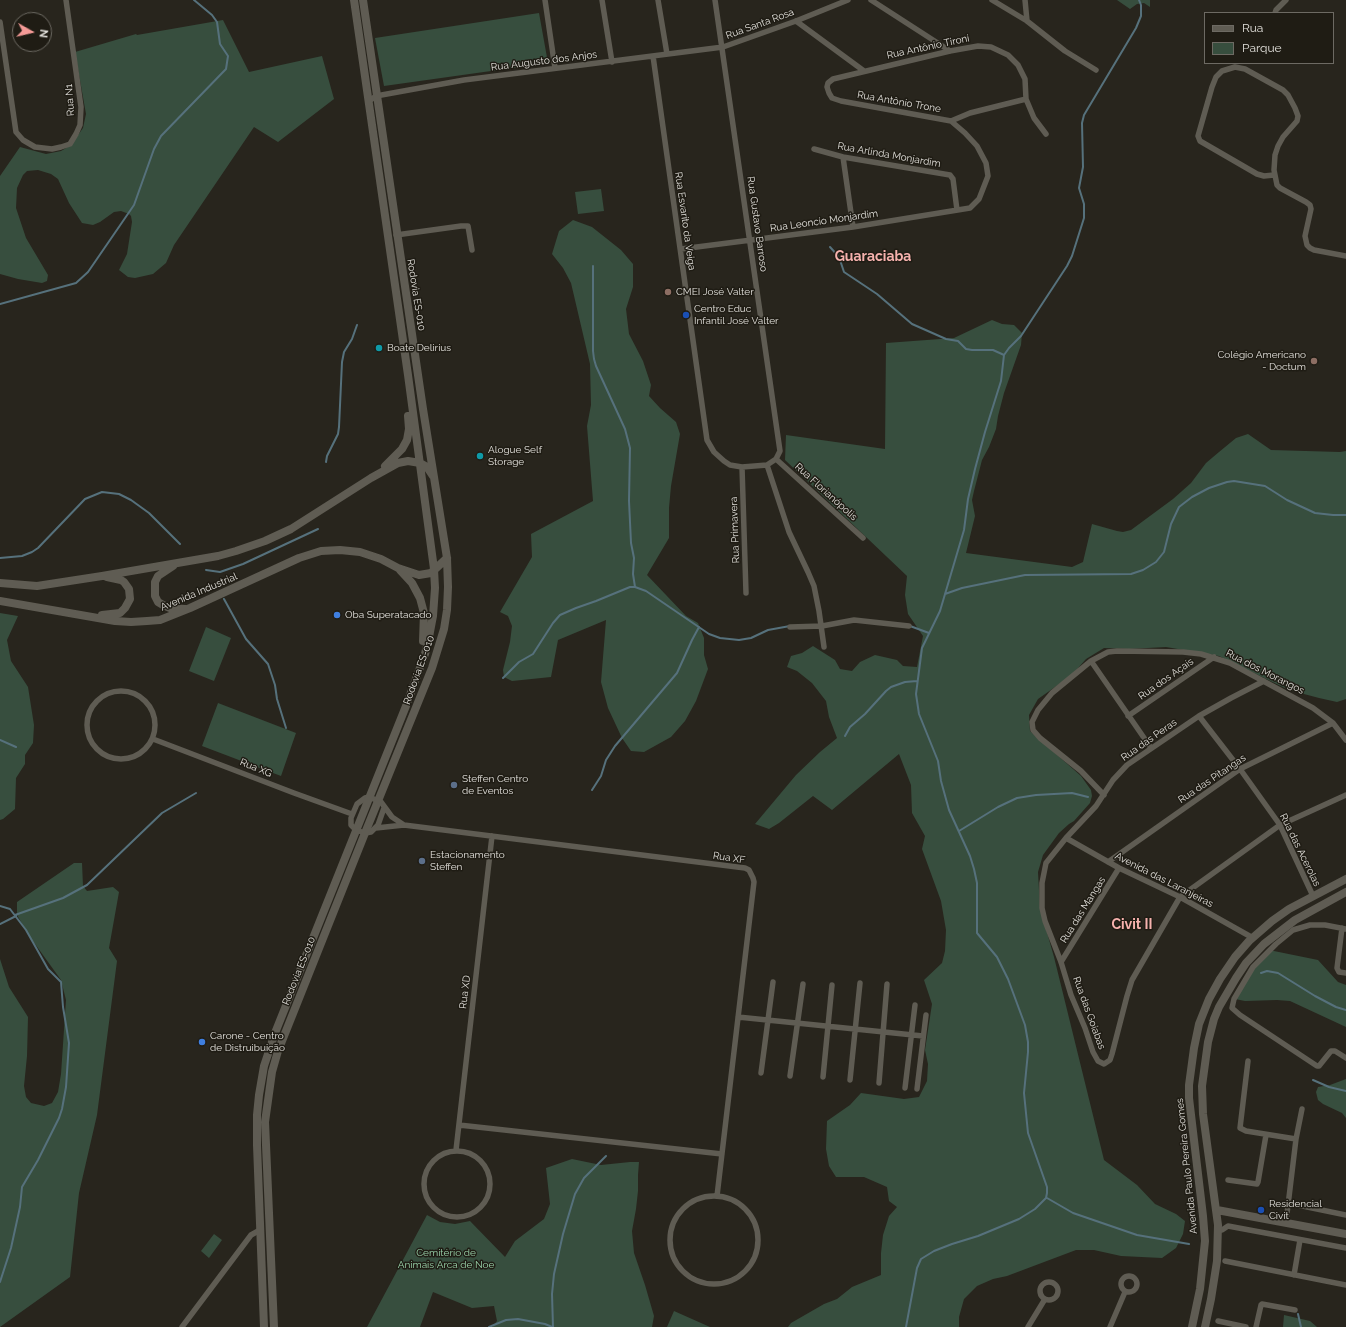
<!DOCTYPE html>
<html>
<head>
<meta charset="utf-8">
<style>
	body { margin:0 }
	#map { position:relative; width:1346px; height:1327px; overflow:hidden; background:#28251d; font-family:Raleway,sans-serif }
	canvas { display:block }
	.legend { position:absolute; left:1204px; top:12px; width:130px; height:52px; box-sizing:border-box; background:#1f1c14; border:1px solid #6d6a63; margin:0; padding:5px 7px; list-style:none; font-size:12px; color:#e1dfda }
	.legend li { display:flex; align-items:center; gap:8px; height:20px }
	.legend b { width:20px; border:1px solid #6d6a63 }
	.north { position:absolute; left:12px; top:12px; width:40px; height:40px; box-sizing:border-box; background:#1f1c14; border:1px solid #6d6a63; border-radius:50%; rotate:98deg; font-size:11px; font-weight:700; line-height:16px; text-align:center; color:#e1dfda }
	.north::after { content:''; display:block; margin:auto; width:14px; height:18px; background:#f59b97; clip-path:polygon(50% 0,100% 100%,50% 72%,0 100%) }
</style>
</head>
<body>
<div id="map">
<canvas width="1346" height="1327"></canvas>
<ul class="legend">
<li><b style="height:5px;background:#5f5c53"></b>Rua</li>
<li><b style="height:11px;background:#374e3e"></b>Parque</li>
</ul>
<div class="north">N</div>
</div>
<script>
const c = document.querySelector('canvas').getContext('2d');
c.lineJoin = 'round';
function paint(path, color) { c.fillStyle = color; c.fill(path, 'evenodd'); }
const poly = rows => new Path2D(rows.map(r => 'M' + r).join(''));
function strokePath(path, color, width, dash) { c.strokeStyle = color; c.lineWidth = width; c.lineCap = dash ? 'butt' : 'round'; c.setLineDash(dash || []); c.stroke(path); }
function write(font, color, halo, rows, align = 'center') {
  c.font = font + ' Raleway,sans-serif'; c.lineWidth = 3; c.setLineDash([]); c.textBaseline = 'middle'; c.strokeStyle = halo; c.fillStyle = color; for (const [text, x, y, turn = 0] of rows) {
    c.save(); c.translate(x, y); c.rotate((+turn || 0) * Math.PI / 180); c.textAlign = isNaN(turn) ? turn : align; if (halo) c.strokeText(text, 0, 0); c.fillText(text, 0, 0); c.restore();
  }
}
paint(poly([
	[1117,0,1150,0,1150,7,1144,3,1137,4,1130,9],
	[539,13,548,63,384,86,375,38],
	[223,20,249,72,322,56,334,99,278,142,254,127,174,245,166,263,153,274,135,278,128,277,119,270,127,254,132,222,131,216,129,214,121,211,114,212,100,222,93,225,82,223,69,203,58,179,51,174,38,170,27,171,23,175,17,188,16,208,26,238,48,275,47,281,42,283,18,279,0,274,0,176,20,147,46,154,61,151,71,145,83,128,86,114,75,52,136,34,137,35],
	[601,189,604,211,578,214,575,192],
	[573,220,592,227,621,250,633,264,633,287,626,309,629,334,643,361,651,385,649,396,660,408,676,422,680,434,671,486,669,508,669,538,647,575,686,616,698,623,704,638,704,655,708,669,696,701,685,721,671,737,644,752,631,751,622,738,608,708,601,682,606,620,558,640,551,677,512,681,504,677,503,670,510,642,512,626,508,616,500,612,532,557,531,534,593,501,587,426,591,405,590,364,571,283,563,268,552,254,559,231],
	[992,320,1002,324,1014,325,1022,333,1021,345,1004,393,998,416,996,429,989,447,982,460,974,491,972,500,975,516,966,553,1072,567,1083,562,1092,524,1117,531,1123,532,1131,530,1173,499,1191,483,1206,463,1219,452,1236,438,1248,434,1271,450,1340,452,1346,451,1346,699,1337,702,1319,698,1289,690,1219,656,1166,647,1129,649,1104,648,1086,659,1072,675,1038,699,1029,715,1030,731,1081,776,1091,790,1092,796,1090,803,1074,821,1069,824,1059,833,1043,855,1038,872,1040,908,1054,957,1104,1160,1137,1185,1155,1204,1176,1214,1185,1221,1183,1234,1176,1248,1162,1258,1121,1256,1094,1250,1076,1250,1007,1276,993,1279,977,1286,964,1299,959,1317,959,1327,788,1327,791,1323,824,1304,837,1299,852,1287,881,1275,881,1253,883,1235,889,1216,897,1207,889,1201,887,1187,864,1177,836,1177,829,1166,826,1149,827,1121,850,1105,861,1093,904,1099,919,1097,927,1081,928,1064,925,1050,932,1004,924,980,942,963,945,951,946,930,941,901,922,849,925,836,912,813,911,785,899,754,832,810,813,796,779,823,769,829,755,824,796,775,820,752,837,738,829,717,826,701,812,683,797,671,787,667,791,656,802,653,813,646,835,660,840,669,852,671,860,662,875,655,897,660,903,666,917,667,923,636,908,614,905,595,907,576,785,460,786,435,885,449,886,343,954,338],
	[0,613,18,616,7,640,11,661,28,687,34,725,33,743,25,755,25,764,16,778,15,809,3,819,0,820],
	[206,627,231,638,214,681,189,671],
	[218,703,296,733,281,776,202,746],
	[74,863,82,863,83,886,87,891,113,887,119,892,109,948,117,961,97,1115,79,1193,70,1277,0,1327,0,959,9,987,28,1017,27,1056,24,1086,26,1097,31,1103,44,1106,52,1103,58,1092,61,1074,66,1000,61,980,30,937,17,915,17,902],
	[1269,950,1318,960,1338,982,1346,985,1346,1027,1290,1001,1277,1000,1245,1001,1235,999,1243,984],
	[1346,1079,1346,1118,1342,1113,1323,1104,1318,1100,1316,1092,1318,1087,1330,1085],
	[572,1159,601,1165,630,1162,639,1162,638,1175,638,1191,636,1209,632,1231,634,1253,645,1285,654,1316,652,1327,492,1327,497,1321,494,1306,472,1308,433,1292,420,1327,367,1327,427,1215,440,1222,455,1224,470,1221,505,1257,515,1241,544,1219,550,1204,546,1168],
	[214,1234,222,1240,209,1258,201,1251],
	[674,1311,710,1327,667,1327],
	[1284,1315,1310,1321,1317,1327,1283,1327]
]), '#374e3e');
strokePath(poly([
	[830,247,839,257,844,272,877,294,912,324,946,339,958,341,966,349,972,350,993,350,1004,355],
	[593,266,593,351,594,359,596,366,625,429,630,448,629,501,631,543,634,558,633,574,635,587],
	[0,304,76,283,88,272,134,205,154,149,161,136,226,69,228,56,220,44,217,22,212,15,194,0],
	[326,462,327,456,338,434,339,427,342,362,344,352,352,339,357,325],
	[0,558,22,556,32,552,38,548,85,499,102,492,119,494,131,500,149,513,180,544],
	[206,570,220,572,243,564,318,529],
	[945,594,962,588,1025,575,1131,574,1143,570,1156,562,1164,552,1171,524,1179,507,1192,497,1209,488,1227,482,1234,481,1265,486,1287,500,1315,513,1333,515,1346,515],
	[224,599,246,639,268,664,275,685,277,699,286,728],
	[910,626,929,633],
	[503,678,519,662,533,654,553,623,560,615,576,608,596,601,630,587,635,587,646,591,709,634,720,638,739,640,751,638,768,630,790,626],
	[845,736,850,727,865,714,886,691,891,687,905,682,917,681],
	[0,740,16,747],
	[592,790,601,776,606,760,615,746,677,673,692,640,699,627],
	[959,831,998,807,1017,798,1036,795,1072,793,1088,797],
	[0,906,10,909,26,930,48,969,61,982,63,1007,69,1043,66,1087,62,1109,59,1118,38,1160,22,1187,20,1207,11,1248,0,1282],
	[15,915,63,898,87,885,162,813,196,793],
	[0,924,16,916],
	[1261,973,1267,971,1278,973,1315,996,1336,1007,1346,1010],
	[1313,1080,1329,1087,1346,1091],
	[1047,1198,1073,1213,1137,1235,1189,1244],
	[1298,1314,1301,1327],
	[489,1327,506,1320,518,1319,545,1324,552,1327],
	[553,1327,552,1294,554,1274,563,1234,575,1194,584,1178,606,1156],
	[906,1327,917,1268,921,1259,934,1251,952,1244,978,1236,1019,1219,1035,1209,1046,1198,1047,1193,1047,1187,1028,1133,1024,1093,1028,1052,1028,1042,1025,1025,1008,979,997,957,977,933,977,883,974,869,970,856,949,810,941,781,938,761,919,714,916,694,922,648,940,611,964,530,968,499,975,469,985,432,1001,381,1004,355,1009,348,1021,336,1067,266,1072,256,1084,218,1084,204,1079,188,1083,167,1082,123,1084,115,1136,28,1141,16,1141,5,1139,0]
]), '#56717c', 2);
strokePath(poly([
	[545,0,555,68],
	[602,0,612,62],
	[658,0,667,54],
	[871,0,950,51],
	[992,0,1027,21,1065,51,1096,70],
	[1025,0,1027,21],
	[1275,13,1276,10,1286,0],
	[796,21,864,71],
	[0,22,16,132,23,140,35,147,52,149,61,147,70,144,76,134,80,125,81,107,66,0],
	[653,56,707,440,714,452,724,461,730,465,742,467,767,465,776,459,780,451,715,0],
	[369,101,376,96,464,80,723,47,796,21,848,0],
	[951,121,970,113,1026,99],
	[814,149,843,157,950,175,953,179,957,210],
	[843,157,853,227],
	[1274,175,1264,176,1257,174,1200,141,1198,136,1212,87,1216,77,1222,71,1235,67,1245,69,1283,90,1288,95,1295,108,1298,116,1297,121,1283,137,1278,146,1275,155,1274,170,1277,185,1280,188,1306,202,1310,205,1311,209,1305,236,1307,245,1310,248,1314,250,1346,256],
	[396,235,461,226,468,226,472,250],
	[681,249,853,227,970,208,979,199,988,176,986,163,977,146,965,133,951,121,841,101,832,98,829,93,827,87,828,83,833,79,950,51,978,46,991,47,1008,55,1018,65,1025,79,1026,99,1034,118,1046,134],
	[776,459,863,538],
	[767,465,789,532,808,572,814,586,819,611,824,647],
	[742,467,746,593],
	[790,627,822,626,854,620,909,626],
	[1091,661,1151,748],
	[1264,681,1231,698,1199,716,1127,765,1113,780,1096,806,1066,838,1046,863,1042,883,1042,908,1045,921,1061,962,1071,995,1085,1028,1093,1052,1098,1061,1104,1064,1110,1060,1112,1054,1127,996,1132,980,1180,897,1280,825,1346,795],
	'87 725a34 34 0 1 1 68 0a34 34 0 1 1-68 0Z',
	[1128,716,1214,657],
	[1199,716,1240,769,1280,825,1313,896],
	[153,739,294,793,352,814],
	[1104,795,1081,771,1040,738,1033,730,1032,722,1038,710,1052,693,1091,661,1108,652,1117,651,1183,652,1201,654,1230,663,1313,708,1333,723,1346,740],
	[384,808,378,825,371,832,365,833,356,830,351,825,351,818,357,804,365,798,369,797,381,802,392,817,404,825],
	[376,828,404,825,745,868,749,870,753,878,754,882,717,1196],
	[1066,838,1119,868,1180,897,1253,938],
	[1108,862,1240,769,1333,723],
	[1342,928,1337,968,1339,972,1346,973],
	[1346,929,1325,925,1310,925,1293,930,1276,944,1253,967,1234,999,1232,1008,1240,1015,1317,1066,1319,1066,1331,1051,1335,1051,1346,1058],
	[1061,962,1119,868],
	[738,1017,923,1036],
	[1248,1061,1240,1128,1246,1131,1296,1139],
	[761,1073,773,982],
	[790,1076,803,984],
	[823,1077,832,985],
	[850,1080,860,983],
	[879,1083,887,984],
	[905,1088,915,1005],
	[917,1089,926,1015],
	[459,1125,722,1154],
	[456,1150,492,836],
	'424 1184a33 33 0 1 1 66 0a33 33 0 1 1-66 0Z',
	[1228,1180,1257,1184,1258,1182,1266,1135],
	'670 1240a44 44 0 1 1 88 0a44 44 0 1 1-88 0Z',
	[1288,1203,1346,1215],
	[1286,1222,1296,1139,1302,1109],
	[1218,1230,1222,1230,1228,1226,1346,1248],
	[1225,1261,1346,1285],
	[1294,1275,1300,1240],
	'1121 1284a8 8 0 1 1 16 0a8 8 0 1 1-16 0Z',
	'1040 1291a9 9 0 1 1 18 0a9 9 0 1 1-18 0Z',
	[1218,1321,1246,1327],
	[182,1327,251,1235,260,1230],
	[1028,1327,1045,1299],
	[1110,1327,1125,1292],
	[1256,1327,1261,1305,1262,1304,1295,1310]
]), '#5f5c53', 5.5);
strokePath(poly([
	[385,466,402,449,407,440,409,429,408,416],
	[173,566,158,576,155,582,155,596,158,602,163,605,170,608,185,609],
	[400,570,412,583,420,598,424,613,423,641],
	[0,583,37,586,102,576,218,556,236,551,265,541,291,529,371,478,398,463,408,461,420,463,427,467,433,476],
	[0,601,115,621,131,622,147,621,160,620,190,608,299,558,321,551,340,550,360,552,381,559,398,568,419,575,431,573,447,558],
	[102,615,120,613,125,608,130,599,129,589,124,582,121,580,107,577],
	[1217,1210,1346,1234],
	[264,1327,257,1145,257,1115,259,1095,264,1066,275,1033,406,706,425,654,429,637,433,616,435,588,434,569,408,375,354,0],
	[274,1327,265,1122,272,1072,278,1051,365,833,432,668,444,629,447,610,448,587,447,558,423,409,363,0],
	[1192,1327,1200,1289,1205,1241,1203,1216,1189,1098,1189,1085,1194,1048,1199,1024,1209,999,1220,979,1235,957,1249,941,1272,921,1289,909,1346,879],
	[1205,1327,1211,1299,1217,1261,1218,1225,1203,1114,1202,1086,1208,1042,1214,1019,1219,1007,1236,978,1246,963,1264,944,1295,920,1346,892]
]), '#5f5c53', 8);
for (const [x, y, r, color] of [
	[668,292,4,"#8d6e63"],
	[686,315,4,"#1a4fb4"],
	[379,348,4,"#0f9aa8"],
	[1314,361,4,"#8d6e63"],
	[480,456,4,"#0f9aa8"],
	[337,615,4,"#3f7fe0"],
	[454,785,4,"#5c6f8a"],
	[422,861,4,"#5c6f8a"],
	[202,1042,4,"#3f7fe0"],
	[1261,1210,4,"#1a4fb4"]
]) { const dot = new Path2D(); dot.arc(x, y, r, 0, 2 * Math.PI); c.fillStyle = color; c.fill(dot); strokePath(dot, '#1f1c14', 1.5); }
write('10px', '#e1dfda', '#1f1c14', [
	["Rua Santa Rosa",760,24,-20],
	["Rua Antônio Tironi",928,47,-12],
	["Rua Augusto dos Anjos",544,61,-7],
	["Rua N1",70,100,-94],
	["Rua Antônio Trone",899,102,10],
	["Rua Arlinda Monjardim",889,155,10],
	["Rua Esvarito da Veiga",685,221,82],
	["Rua Leoncio Monjardim",824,221,-8],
	["Rua Gustavo Barroso",757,224,82],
	["Rodovia ES-010",416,295,81],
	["Rua Florianópolis",826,492,42],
	["Rua Primavera",735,530,-92],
	["Avenida Industrial",199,592,-23],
	["Rodovia ES-010",419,670,-70],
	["Rua dos Morangos",1265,672,27],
	["Rua dos Açaís",1166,679,-35],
	["Rua das Peras",1149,740,-35],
	["Rua XG",256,768,22],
	["Rua das Pitangas",1212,779,-34],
	["Rua das Acerolas",1300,850,64],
	["Rua XF",729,858,9],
	["Avenida das Laranjeiras",1164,880,27],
	["Rua das Mangas",1083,910,-58],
	["Rodovia ES-010",299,971,-68],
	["Rua XD",465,992,-83],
	["Rua das Goiabas",1089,1013,70],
	["Avenida Paulo Pereira Gomes",1187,1166,-96]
]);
write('10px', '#e1dfda', '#1f1c14', [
	["CMEI José Valter",676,292],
	["Centro Educ",694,309],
	["Infantil José Valter",694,321],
	["Boate Delirius",387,348],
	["Colégio Americano",1306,355,"right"],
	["- Doctum",1306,367,"right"],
	["Alogue Self",488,450],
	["Storage",488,462],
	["Oba Superatacado",345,615],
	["Steffen Centro",462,779],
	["de Eventos",462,791],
	["Estacionamento",430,855],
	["Steffen",430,867],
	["Carone - Centro",210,1036],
	["de Distruibuição",210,1048],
	["Residencial",1269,1204],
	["Civit",1269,1216]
], 'left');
write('10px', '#9bd5ac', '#1f1c14', [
	["Cemitério de",446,1253],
	["Animais Arca de Noe",446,1265]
]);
write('bold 14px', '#f6b2ae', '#1f1c14', [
	["Guaraciaba",873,257],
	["Civit II",1132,925]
]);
</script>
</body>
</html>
